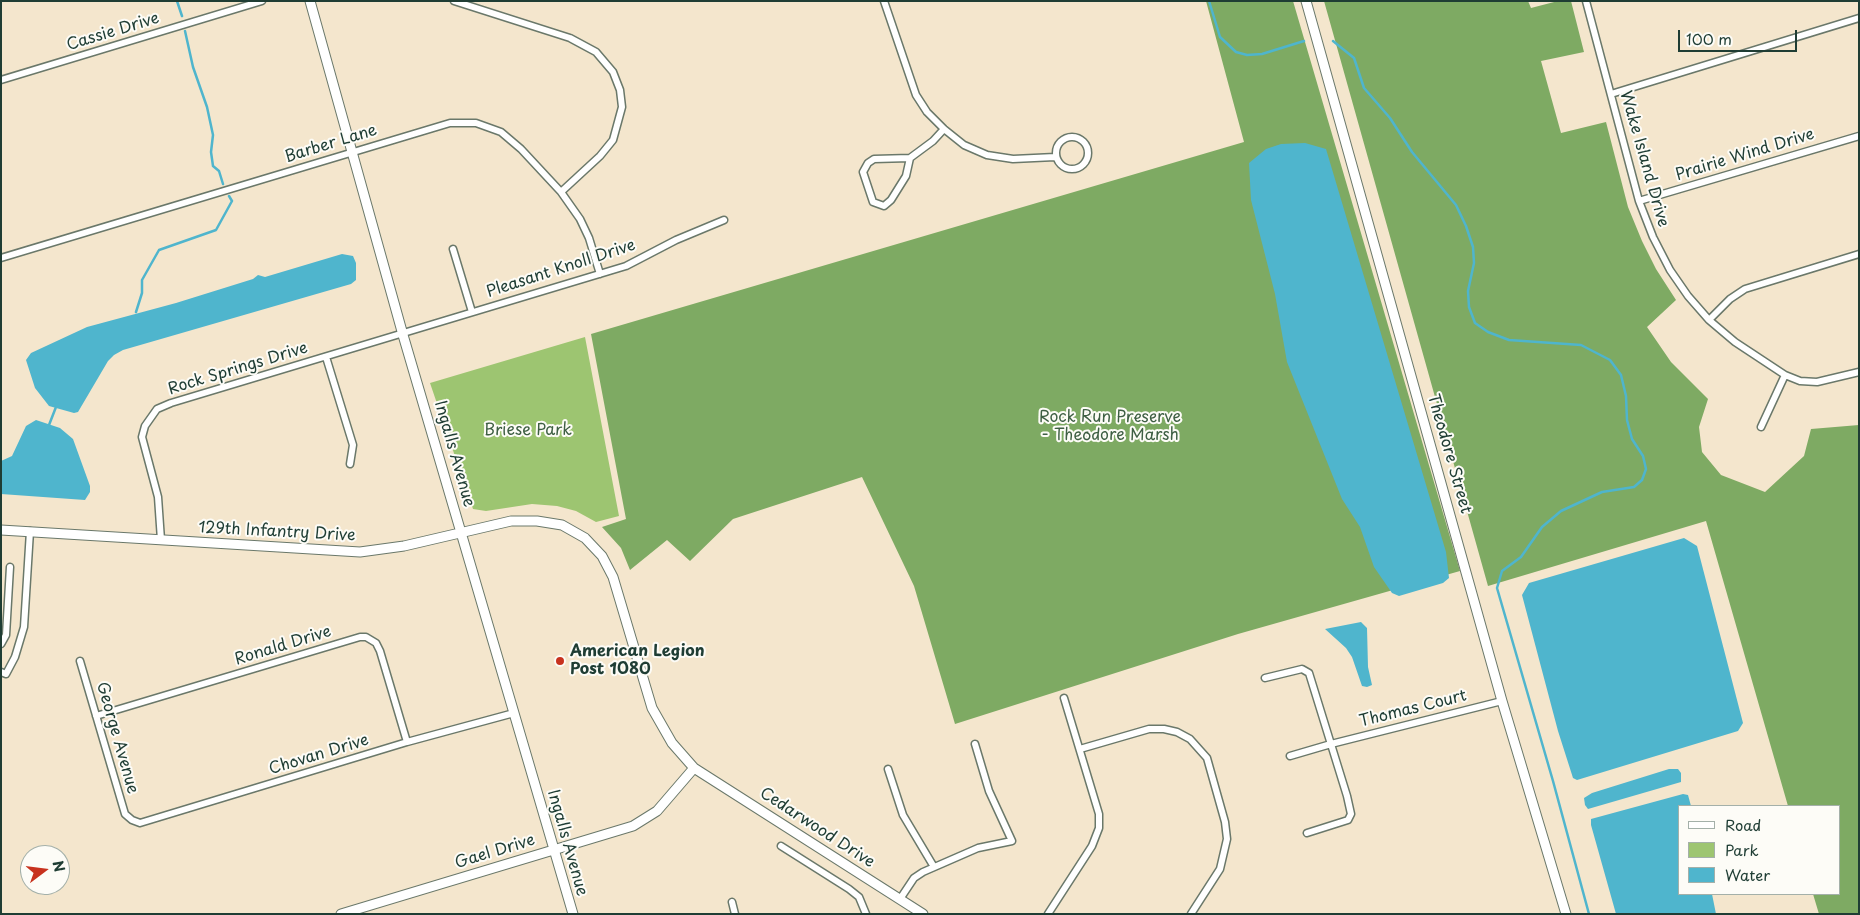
<!DOCTYPE html>
<html>
<head>
<meta charset="utf-8">
<style>
	body { margin:0 }
	#map { position:relative; width:1860px; height:915px; overflow:hidden; background:#f4e6cd; font-family:"Playpen Sans",sans-serif }
	canvas { display:block }
	.frame { position:absolute; inset:0; border:2px solid #1f3d34; pointer-events:none }
	.legend { position:absolute; left:1678px; top:805px; width:162px; height:90px; box-sizing:border-box; background:#fdfcf7; border:1px solid #a4b0a9; margin:0; padding:6px 9px; list-style:none; font-size:15px; color:#1f3d34 }
	.legend li { display:flex; align-items:center; gap:10px; height:25px }
	.legend b { width:25px; border:1px solid #a4b0a9 }
	.north { position:absolute; left:20px; top:845px; width:50px; height:50px; box-sizing:border-box; background:#fdfcf7; border:1px solid #a4b0a9; border-radius:50%; rotate:75deg; font-size:14px; font-weight:700; line-height:20px; text-align:center; color:#1f3d34 }
	.north::after { content:''; display:block; margin:auto; width:18px; height:22px; background:#c8321e; clip-path:polygon(50% 0,100% 100%,50% 72%,0 100%) }
	.scale { position:absolute; left:1678px; top:30px; width:119px; height:22px; box-sizing:border-box; border:2px solid #1f3d34; border-top:0; padding-left:6px; font-size:15px; line-height:18px; white-space:nowrap; color:#1f3d34; -webkit-text-stroke:4px #fdfcf7; paint-order:stroke }
</style>
</head>
<body>
<div id="map">
<canvas width="1860" height="915"></canvas>
<div class="frame"></div>
<ul class="legend">
<li><b style="height:6px;background:#fff"></b>Road</li>
<li><b style="height:14px;background:#9dc571"></b>Park</li>
<li><b style="height:14px;background:#4fb5cd"></b>Water</li>
</ul>
<div class="north">N</div>
<div class="scale">100 m</div>
</div>
<script>
const c = document.querySelector('canvas').getContext('2d');
c.lineJoin = 'round';
function paint(path, color) { c.fillStyle = color; c.fill(path, 'evenodd'); }
const poly = rows => new Path2D(rows.map(r => 'M' + r).join(''));
function strokePath(path, color, width, dash) { c.strokeStyle = color; c.lineWidth = width; c.lineCap = dash ? 'butt' : 'round'; c.setLineDash(dash || []); c.stroke(path); }
function write(font, color, halo, rows, align = 'center') {
  c.font = font + ' "Playpen Sans",sans-serif'; c.lineWidth = 4; c.setLineDash([]); c.textBaseline = 'middle'; c.strokeStyle = halo; c.fillStyle = color; for (const [text, x, y, turn = 0] of rows) {
    c.save(); c.translate(x, y); c.rotate((+turn || 0) * Math.PI / 180); c.textAlign = isNaN(turn) ? turn : align; if (halo) c.strokeText(text, 0, 0); c.fillText(text, 0, 0); c.restore();
  }
}
paint(poly([
	[585,337,619,516,596,522,576,511,557,506,532,504,486,511,473,509,430,383]
]), '#9dc571');
paint(poly([
	[1206,1,1293,1,1460,571,1238,634,955,724,914,586,862,477,733,519,690,561,667,540,630,570,621,548,602,527,626,519,591,334,1244,142],
	[1324,1,1528,1,1531,8,1558,1,1571,1,1584,52,1541,61,1561,133,1606,122,1628,207,1642,241,1656,269,1676,300,1647,327,1671,362,1708,399,1699,427,1702,452,1721,475,1765,492,1804,456,1811,429,1859,425,1859,914,1819,914,1813,894,1839,894,1839,806,1788,806,1706,521,1488,586]
]), '#7eaa63');
paint(poly([
	[1305,143,1326,149,1446,552,1449,578,1443,583,1399,596,1392,593,1374,567,1360,527,1342,499,1287,362,1275,294,1251,200,1249,163,1266,149,1281,144],
	[342,254,353,256,356,263,356,280,351,284,123,350,114,355,108,361,78,412,74,413,49,406,35,388,26,360,31,353,87,327,176,303,253,279,258,275,265,277],
	[36,420,60,428,73,439,90,486,90,492,85,500,1,494,1,461,12,456,26,426],
	[1684,538,1697,546,1743,723,1738,731,1577,780,1573,778,1558,731,1522,595,1529,583],
	[1361,622,1367,628,1368,667,1372,685,1367,687,1362,686,1352,657,1346,648,1325,629],
	[1669,769,1678,769,1681,773,1681,782,1588,809,1585,805,1584,798,1592,793],
	[1683,794,1688,795,1691,806,1679,806,1679,894,1712,894,1716,914,1616,914,1591,825,1591,819]
]), '#4fb5cd');
strokePath(poly([
	[177,1,182,16],
	[1209,1,1220,37,1236,52,1247,55,1262,54,1304,41],
	[185,31,193,67,207,107,213,135,211,152,213,166,219,171,223,184],
	[1333,41,1354,58,1364,88,1390,118,1412,152,1456,205,1466,226,1473,247,1474,263,1468,291,1469,307,1475,323,1488,332,1509,340,1581,345,1610,360,1621,375,1626,396,1627,420,1632,439,1643,456,1646,469,1642,480,1634,487,1602,492,1561,511,1542,527,1521,557,1502,571,1497,588,1553,781,1589,914],
	[136,312,142,293,142,280,159,250,216,230,232,201,229,196],
	[49,425,56,407]
]), '#4fb5cd', 2.5);
const street = poly([
	[454,1,570,38,596,52,613,72,620,90,622,107,613,140,600,156,561,192],
	[884,1,916,95,927,112,944,129,964,145,987,155,1013,159,1055,157],
	[1586,1,1639,201,1653,237,1670,270,1688,296,1709,320,1735,342,1785,375,1800,381,1817,382,1859,372],
	[1,80,262,1],
	[1611,94,1859,18],
	'1056 153a16 16 0 1 1 32 0a16 16 0 1 1-32 0Z',
	[910,158,906,176,891,200,884,206,873,202,863,172,868,163,874,159,910,158,933,141,944,129],
	[1639,201,1859,136],
	[453,249,472,312],
	[1,258,450,123,476,123,501,132,521,149,561,192,580,219,589,238,600,274],
	[1709,320,1730,299,1745,289,1859,254],
	[326,357,353,445,350,464],
	[1761,427,1785,375],
	[161,540,158,497,142,437,145,426,157,409,171,403,626,266,676,240,724,220],
	[1,644,6,635,10,567],
	[80,661,125,814,132,820,140,823,407,742,514,713],
	[1,672,6,674,15,657,24,627,30,531],
	[1265,678,1302,669,1309,673,1347,796,1351,814,1348,820,1307,833],
	[96,716,360,637,366,637,376,643,380,651,407,742],
	[1080,749,1149,729,1164,729,1177,732,1190,739,1207,758,1225,822,1227,839,1220,869,1191,914],
	[1290,756,1331,744,1502,701],
	[888,769,903,815,934,867],
	[781,846,849,889,859,897,866,914],
	[900,899,914,878,923,872,978,848,1012,841,989,791,975,744],
	[732,902,735,914],
	[1048,914,1092,846,1099,828,1099,814,1064,698]
]);
const secondary = poly([
	[310,1,403,335,573,914],
	[1306,1,1502,701,1566,914],
	[1,530,360,552,404,546,511,521,537,521,562,525,585,538,602,556,613,577,652,708,672,743,694,768,923,914],
	[341,914,633,826,657,811,694,768]
]);
strokePath(street, '#6a786a', 9);
strokePath(secondary, '#6a786a', 11);
strokePath(street, '#fff', 6);
strokePath(secondary, '#fff', 9);
for (const [x, y, r, color] of [
	[560,661,5,"#c8321e"]
]) { const dot = new Path2D(); dot.arc(x, y, r, 0, 2 * Math.PI); c.fillStyle = color; c.fill(dot); strokePath(dot, '#fdfcf7', 2); }
write('16px', '#1f3d34', '#fdfcf7', [
	["Cassie Drive",113,32,-17],
	["Barber Lane",331,144,-17],
	["Prairie Wind Drive",1745,155,-17],
	["Wake Island Drive",1644,159,74],
	["Pleasant Knoll Drive",561,269,-18],
	["Rock Springs Drive",238,369,-17],
	["Ingalls Avenue",454,454,74],
	["Theodore Street",1449,454,74],
	["129th Infantry Drive",277,532,3],
	["Ronald Drive",283,646,-17],
	["Thomas Court",1413,709,-14],
	["George Avenue",117,738,74],
	["Chovan Drive",319,755,-17],
	["Cedarwood Drive",817,828,33],
	["Ingalls Avenue",567,843,74],
	["Gael Drive",495,852,-17]
]);
write('16px', '#3e5f43', '#fdfcf7', [
	["Rock Run Preserve",1110,418],
	["- Theodore Marsh",1110,436],
	["Briese Park",528,431]
]);
write('bold 16px', '#1f3d34', '#fdfcf7', [
	["American Legion",570,652],
	["Post 1080",570,670]
], 'left');
</script>
</body>
</html>
